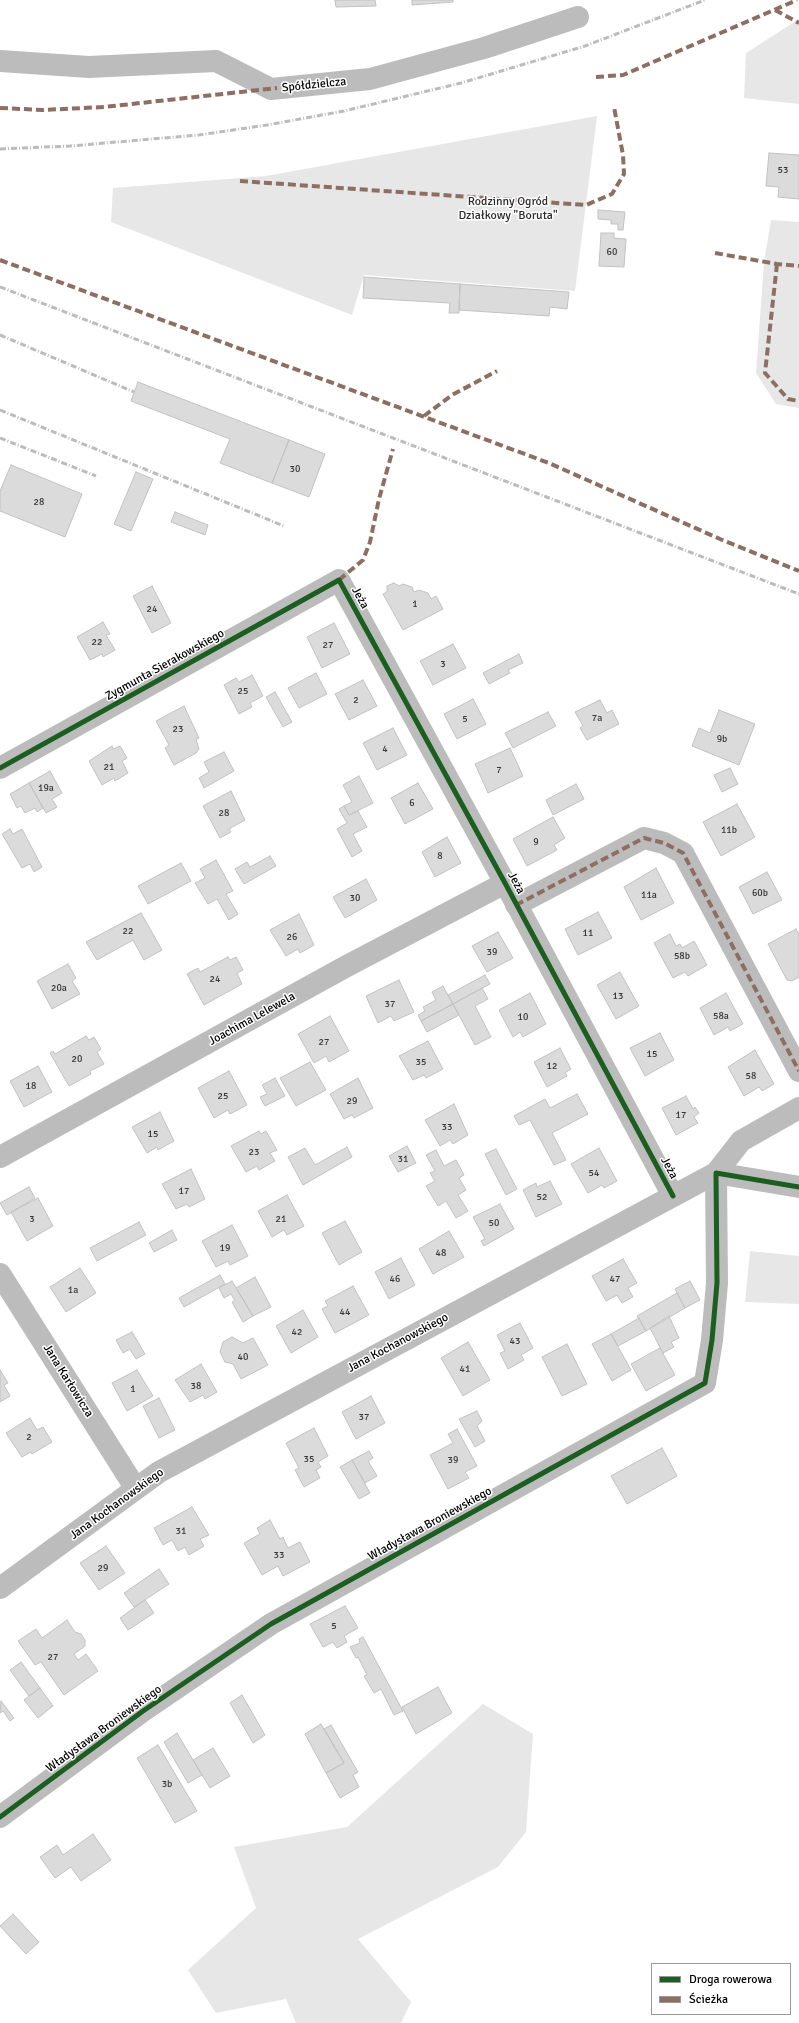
<!DOCTYPE html>
<html>
<head>
<meta charset="utf-8">
<style>
	body { margin:0 }
	#map { position:relative; width:799px; height:2023px; overflow:hidden; background:#fff; font-family:Signika,sans-serif }
	canvas { display:block }
	.legend { position:absolute; left:651px; top:1963px; width:140px; height:52px; box-sizing:border-box; background:#fff; border:1px solid #999; margin:0; padding:5px 7px; list-style:none; font-size:12px; color:#000 }
	.legend li { display:flex; align-items:center; gap:8px; height:20px }
	.legend b { width:20px; border:1px solid #999 }
</style>
</head>
<body>
<div id="map">
<canvas width="799" height="2023"></canvas>
<ul class="legend">
<li><b style="height:5px;background:#1b5e20"></b>Droga rowerowa</li>
<li><b style="height:5px;background:#8d6e63"></b>Ścieżka</li>
</ul>
</div>
<script>
const c = document.querySelector('canvas').getContext('2d');
c.lineJoin = 'round';
function paint(path, color) { c.fillStyle = color; c.fill(path, 'evenodd'); }
const poly = rows => new Path2D(rows.map(r => 'M' + r).join(''));
function strokePath(path, color, width, dash) { c.strokeStyle = color; c.lineWidth = width; c.lineCap = dash ? 'butt' : 'round'; c.setLineDash(dash || []); c.stroke(path); }
function write(font, color, halo, rows, align = 'center') {
  c.font = font + ' Signika,sans-serif'; c.lineWidth = 3; c.setLineDash([]); c.textBaseline = 'middle'; c.strokeStyle = halo; c.fillStyle = color; for (const [text, x, y, turn = 0] of rows) {
    c.save(); c.translate(x, y); c.rotate((+turn || 0) * Math.PI / 180); c.textAlign = isNaN(turn) ? turn : align; if (halo) c.strokeText(text, 0, 0); c.fillText(text, 0, 0); c.restore();
  }
}
paint(poly([
	[799,19,799,104,744,98,746,53],
	[597,116,575,291,364,275,352,315,111,222,113,188,266,176],
	[771,220,799,222,799,408,776,404,756,373,764,262],
	[750,1251,799,1256,799,1304,745,1302],
	[483,1704,533,1734,526,1832,498,1867,358,1939,411,2002,401,2023,296,2023,286,1999,216,2013,188,1970,256,1908,234,1847,347,1827]
]), '#e7e7e7');
const building = poly([
	[335,0,375,0,376,6,336,7,335,0],
	[412,0,453,0,453,2,412,5,412,0],
	[769,153,799,155,799,199,778,197,779,187,766,186,769,153],
	[598,210,625,212,623,230,618,230,618,224,611,224,611,220,598,219,598,210],
	[601,233,614,233,614,238,626,239,624,267,599,266,601,233],
	[364,277,460,284,459,313,449,313,450,303,363,298,364,277],
	[460,284,569,292,567,309,550,307,549,316,459,310,460,284],
	[138,382,289,440,272,483,220,463,230,439,131,401,138,382],
	[289,440,325,454,309,497,272,483,289,440],
	[11,465,82,494,65,537,0,511,0,491,11,465],
	[136,472,153,479,131,531,114,524,136,472],
	[175,512,208,525,205,535,171,522,175,512],
	[394,583,399,586,403,584,412,587,414,592,419,590,428,593,431,599,436,596,443,609,403,630,383,594,387,592,387,586,394,583],
	[152,586,171,623,152,633,133,596,152,586],
	[103,622,110,634,106,635,115,650,103,657,102,654,90,660,77,637,103,622],
	[334,623,350,654,322,668,307,637,334,623],
	[453,644,466,668,433,685,420,661,453,644],
	[519,654,523,663,508,670,510,673,489,684,483,673,519,654],
	[316,673,327,694,299,708,288,688,316,673],
	[252,675,263,696,250,703,252,707,239,714,224,685,236,678,239,682,252,675],
	[363,680,377,706,349,720,335,694,363,680],
	[275,692,292,722,283,727,266,697,275,692],
	[473,699,486,724,457,739,444,714,473,699],
	[600,700,607,713,612,710,619,724,587,740,580,728,583,726,575,712,600,700],
	[184,706,199,738,196,739,199,749,196,753,174,765,165,748,169,745,156,721,184,706],
	[719,710,755,724,739,765,692,746,699,728,710,733,719,710],
	[548,712,556,726,513,748,505,733,548,712],
	[393,728,407,755,377,770,363,743,393,728],
	[112,746,113,749,120,746,127,758,122,761,128,773,115,781,114,778,102,785,89,761,112,746],
	[510,748,523,776,488,793,475,764,510,748],
	[224,752,234,771,204,788,199,778,209,772,204,762,224,752],
	[730,768,738,784,722,792,714,775,730,768],
	[50,771,62,793,52,799,57,807,46,813,29,783,50,771],
	[359,776,373,803,349,815,344,806,352,802,343,785,359,776],
	[29,783,43,808,37,812,35,808,25,813,21,806,17,808,10,794,29,783],
	[418,783,433,809,405,824,391,798,418,783],
	[576,784,584,799,553,815,546,800,576,784],
	[231,791,245,820,229,829,231,832,220,838,203,806,231,791],
	[737,804,755,837,721,856,703,822,737,804],
	[344,806,349,815,358,811,367,827,353,834,362,851,352,857,337,829,347,823,339,809,344,806],
	[553,817,565,838,554,845,557,850,527,866,513,839,553,817],
	[10,829,13,834,22,829,42,867,34,872,30,864,22,868,2,834,10,829],
	[447,837,461,863,435,877,422,852,447,837],
	[270,856,276,866,244,884,235,869,247,862,250,867,270,856],
	[216,860,233,891,226,894,238,914,229,920,217,899,208,904,195,883,205,878,200,869,216,860],
	[181,863,191,881,148,904,138,886,181,863],
	[656,868,674,903,641,920,624,887,656,868],
	[767,872,782,900,753,914,739,887,767,872],
	[366,879,377,900,345,918,333,897,366,879],
	[598,912,612,938,578,955,565,929,598,912],
	[141,913,162,950,144,960,133,940,97,960,86,942,141,913],
	[299,914,314,945,300,953,298,949,286,956,270,930,299,914],
	[796,929,799,934,799,977,792,981,787,980,768,944,796,929],
	[498,932,513,958,487,972,472,946,498,932],
	[670,934,676,946,680,944,682,948,694,941,707,965,688,976,685,972,673,978,654,943,670,934],
	[228,957,230,960,236,957,243,970,237,973,242,984,204,1005,187,974,198,968,200,972,228,957],
	[68,964,76,978,72,981,80,994,52,1009,37,981,68,964],
	[620,972,639,1006,616,1019,597,985,620,972],
	[485,975,490,984,453,1004,448,995,485,975],
	[399,980,414,1012,394,1021,391,1016,378,1023,366,996,399,980],
	[443,986,453,1004,421,1021,418,1015,425,1011,423,1007,436,1000,432,992,443,986],
	[482,988,488,999,475,1006,491,1037,475,1045,453,1004,482,988],
	[530,993,546,1024,523,1037,520,1032,513,1037,499,1010,530,993],
	[726,993,743,1024,730,1031,728,1027,714,1035,700,1008,726,993],
	[453,1004,459,1015,427,1032,421,1021,453,1004],
	[330,1016,349,1051,329,1062,326,1056,314,1063,298,1034,330,1016],
	[660,1033,674,1060,645,1076,630,1048,660,1033],
	[86,1036,89,1040,94,1037,101,1049,97,1052,104,1064,90,1071,91,1074,69,1086,50,1053,53,1051,55,1054,86,1036],
	[428,1041,443,1069,426,1078,424,1075,413,1080,399,1056,428,1041],
	[560,1048,571,1069,565,1073,567,1076,547,1087,534,1062,560,1048],
	[755,1050,774,1084,762,1091,759,1087,744,1096,728,1067,755,1050],
	[310,1062,326,1090,296,1106,280,1078,310,1062],
	[38,1066,52,1092,24,1107,10,1081,38,1066],
	[229,1071,247,1105,230,1114,228,1110,214,1118,198,1088,229,1071],
	[275,1078,285,1096,265,1106,260,1097,267,1094,262,1085,275,1078],
	[358,1078,373,1108,354,1118,352,1115,344,1119,330,1094,358,1078],
	[577,1094,588,1114,552,1133,566,1160,554,1165,530,1120,519,1125,514,1116,545,1099,550,1108,577,1094],
	[686,1096,693,1109,695,1107,699,1113,694,1117,698,1123,676,1135,662,1108,686,1096],
	[454,1104,468,1135,453,1144,450,1140,440,1146,425,1120,454,1104],
	[160,1112,174,1141,158,1150,157,1147,147,1153,132,1127,160,1112],
	[259,1131,261,1134,266,1131,277,1150,270,1153,275,1161,259,1170,257,1166,246,1172,231,1146,259,1131],
	[407,1146,416,1163,398,1172,389,1156,407,1146],
	[347,1147,352,1157,303,1185,288,1157,305,1148,315,1165,347,1147],
	[599,1148,617,1181,604,1188,602,1185,588,1193,571,1164,599,1148],
	[496,1149,517,1189,506,1195,485,1154,496,1149],
	[436,1150,444,1166,456,1160,464,1175,459,1178,466,1190,458,1195,468,1211,456,1218,446,1201,438,1206,426,1186,435,1181,430,1173,435,1171,426,1155,436,1150],
	[191,1169,205,1199,189,1207,187,1204,176,1209,162,1184,191,1169],
	[550,1181,562,1204,536,1217,523,1190,536,1183,537,1187,550,1181],
	[29,1187,35,1198,7,1215,0,1203,29,1187],
	[287,1195,304,1226,287,1235,284,1230,272,1237,258,1211,287,1195],
	[38,1198,53,1226,27,1241,11,1212,38,1198],
	[500,1204,514,1229,484,1246,481,1241,485,1239,473,1217,500,1204],
	[345,1221,362,1252,339,1265,322,1233,345,1221],
	[139,1222,146,1235,97,1261,90,1248,139,1222],
	[232,1225,248,1256,230,1265,228,1261,216,1267,202,1241,232,1225],
	[172,1230,177,1240,154,1252,149,1243,172,1230],
	[449,1231,464,1257,433,1274,419,1249,449,1231],
	[401,1258,415,1285,389,1299,375,1272,401,1258],
	[623,1259,637,1283,628,1288,633,1297,622,1303,617,1295,606,1301,592,1276,623,1259],
	[80,1268,96,1293,66,1312,50,1287,80,1268],
	[220,1275,225,1284,184,1307,179,1298,220,1275],
	[255,1277,271,1307,253,1316,236,1288,255,1277],
	[232,1281,253,1316,243,1322,232,1302,235,1301,231,1294,224,1298,219,1288,232,1281],
	[690,1281,700,1300,685,1308,675,1289,690,1281],
	[353,1286,369,1315,335,1333,322,1309,328,1306,325,1301,353,1286],
	[677,1293,685,1308,646,1331,637,1316,677,1293],
	[303,1310,318,1337,291,1353,276,1326,303,1310],
	[669,1316,679,1338,671,1342,674,1347,663,1353,650,1328,669,1316],
	[639,1318,646,1331,618,1346,611,1334,639,1318],
	[520,1323,533,1348,521,1355,524,1360,508,1369,500,1353,505,1351,497,1335,520,1323],
	[132,1332,145,1354,136,1359,130,1349,123,1353,116,1340,132,1332],
	[611,1334,631,1370,612,1381,592,1344,611,1334],
	[232,1337,243,1343,253,1338,268,1365,241,1379,233,1364,225,1362,220,1352,223,1342,232,1337],
	[468,1342,490,1380,463,1396,441,1358,468,1342],
	[567,1344,587,1384,562,1396,542,1357,567,1344],
	[660,1348,675,1375,646,1391,631,1364,660,1348],
	[201,1364,217,1392,205,1399,203,1395,190,1402,175,1380,201,1364],
	[0,1370,8,1383,4,1385,10,1396,0,1402,0,1370],
	[137,1370,153,1396,127,1411,112,1383,137,1370],
	[371,1396,385,1423,356,1439,342,1412,371,1396],
	[159,1398,175,1430,159,1438,143,1406,159,1398],
	[477,1411,482,1421,477,1426,485,1441,475,1447,459,1419,477,1411],
	[30,1418,37,1430,43,1427,52,1442,32,1454,31,1452,22,1457,6,1433,30,1418],
	[314,1428,328,1456,318,1462,321,1467,316,1470,320,1478,304,1487,295,1470,299,1468,286,1443,314,1428],
	[457,1429,477,1466,465,1472,469,1478,448,1489,430,1455,453,1443,448,1434,457,1429],
	[662,1448,677,1476,627,1504,611,1476,662,1448],
	[369,1451,373,1458,368,1461,377,1476,365,1483,352,1460,369,1451],
	[352,1460,370,1493,359,1499,340,1467,352,1460],
	[192,1507,209,1535,200,1539,204,1546,189,1555,185,1547,178,1551,172,1540,163,1545,154,1528,192,1507],
	[270,1520,280,1539,283,1537,288,1548,300,1542,310,1562,283,1576,278,1566,262,1575,244,1543,260,1534,257,1528,270,1520],
	[106,1546,125,1573,99,1590,80,1563,106,1546],
	[159,1569,169,1584,134,1607,124,1593,159,1569],
	[145,1600,154,1613,128,1630,120,1618,145,1600],
	[345,1606,358,1628,344,1636,347,1642,337,1648,333,1642,323,1647,310,1624,345,1606],
	[67,1620,75,1632,81,1634,85,1640,85,1646,74,1654,78,1660,86,1654,98,1671,64,1695,41,1662,35,1665,18,1641,36,1629,42,1638,67,1620],
	[363,1637,403,1711,394,1715,381,1689,374,1693,364,1676,367,1675,358,1657,356,1658,350,1647,360,1643,359,1639,363,1637],
	[21,1662,40,1688,29,1696,10,1670,21,1662],
	[438,1687,452,1713,416,1734,402,1707,438,1687],
	[40,1688,53,1706,38,1718,24,1700,40,1688],
	[242,1695,265,1735,253,1743,230,1703,242,1695],
	[1,1701,14,1718,10,1721,3,1711,0,1713,1,1701],
	[321,1724,344,1763,326,1773,305,1734,321,1724],
	[331,1725,358,1772,353,1775,359,1787,340,1798,326,1773,344,1763,324,1729,331,1725],
	[177,1733,202,1775,188,1783,164,1742,177,1733],
	[158,1745,197,1811,175,1823,137,1758,158,1745],
	[213,1748,230,1776,210,1788,193,1760,213,1748],
	[93,1834,111,1860,81,1881,71,1867,55,1878,40,1857,57,1845,63,1855,93,1834],
	[13,1914,39,1942,26,1954,0,1926,13,1914]
]);
paint(building, '#dbdbdb');
strokePath(building, '#c2c2c2', 1);
strokePath(poly([
	[0,61,89,67,216,61,271,89,370,79,484,48,578,17],
	[0,768,339,580,505,883,673,1196],
	[516,905,644,838,664,843,683,853,799,1071],
	[0,1157,345,967,505,883],
	[0,1274,136,1489],
	[0,1588,159,1472,716,1173,741,1141,799,1108],
	[0,1817,143,1711,271,1624,705,1383,712,1340,717,1283,716,1173,799,1187]
]), '#bcbcbc', 22);
strokePath(poly([
	[0,149,70,146,199,135,267,125,344,111,461,83,585,46,705,0],
	[0,287,799,594],
	[0,335,134,392],
	[0,410,284,526],
	[0,438,96,476]
]), '#bcbcbc', 3, [6, 2, 1, 2]);
strokePath(poly([
	[775,10,799,23],
	[596,77,623,75,797,0],
	[0,108,43,110,104,107,277,88],
	[240,181,586,205,612,194,624,174,623,155,614,107],
	[715,253,777,264,799,266],
	[0,260,549,463,720,539,799,571],
	[777,264,765,373,788,399,799,401],
	[424,416,452,395,497,371],
	[339,580,363,560,370,542,379,499,393,449],
	[516,905,644,838,664,843,683,853,799,1071]
]), '#8d6e63', 4, [8, 4]);
strokePath(poly([
	[0,768,339,580,505,883,673,1196],
	[0,1817,143,1711,271,1624,705,1383,712,1340,717,1283,716,1173,799,1187]
]), '#1b5e20', 5);
write('10px', '#373737', null, [
	["53",783,170],
	["60",612,252],
	["30",295,469],
	["28",39,502],
	["1",415,604],
	["24",152,609],
	["22",97,642],
	["27",328,645],
	["3",443,664],
	["25",243,691],
	["2",356,700],
	["7a",597,718],
	["5",465,719],
	["23",178,729],
	["9b",722,739],
	["4",385,749],
	["21",109,767],
	["7",499,770],
	["19a",46,788],
	["6",412,803],
	["28",224,813],
	["11b",729,830],
	["9",536,842],
	["8",440,856],
	["60b",760,893],
	["11a",649,895],
	["30",355,898],
	["22",128,931],
	["11",588,933],
	["26",292,937],
	["39",492,952],
	["58b",682,956],
	["24",215,979],
	["20a",59,988],
	["13",618,996],
	["37",390,1004],
	["58a",721,1016],
	["10",523,1017],
	["27",324,1042],
	["15",652,1054],
	["20",77,1059],
	["35",421,1062],
	["12",552,1066],
	["58",751,1076],
	["18",31,1086],
	["25",223,1096],
	["29",352,1101],
	["17",681,1115],
	["33",447,1127],
	["15",153,1134],
	["23",254,1152],
	["31",403,1159],
	["54",594,1173],
	["17",184,1191],
	["52",542,1197],
	["3",32,1219],
	["21",281,1219],
	["50",494,1223],
	["19",225,1248],
	["48",441,1253],
	["46",395,1279],
	["47",615,1279],
	["1a",73,1290],
	["44",345,1312],
	["42",297,1332],
	["43",515,1341],
	["40",243,1357],
	["41",465,1369],
	["38",196,1386],
	["1",133,1389],
	["37",364,1417],
	["2",29,1437],
	["35",309,1459],
	["39",453,1460],
	["31",181,1531],
	["33",279,1555],
	["29",103,1568],
	["5",334,1626],
	["27",53,1657],
	["3b",167,1784]
]);
write('12px', '#000', '#fff', [
	["Spółdzielcza",314,85,-6],
	["Jeża",360,598,61],
	["Zygmunta Sierakowskiego",165,665,-29],
	["Jeża",516,883,62],
	["Joachima Lelewela",252,1019,-29],
	["Jeża",669,1168,62],
	["Jana Kochanowskiego",398,1343,-28],
	["Jana Karłowicza",68,1381,58],
	["Jana Kochanowskiego",117,1504,-36],
	["Władysława Broniewskiego",430,1524,-29],
	["Władysława Broniewskiego",104,1729,-36]
]);
write('12px', '#2b2b2b', '#fff', [
	["Rodzinny Ogród",508,202],
	["Działkowy \"Boruta\"",508,216]
]);
</script>
</body>
</html>
